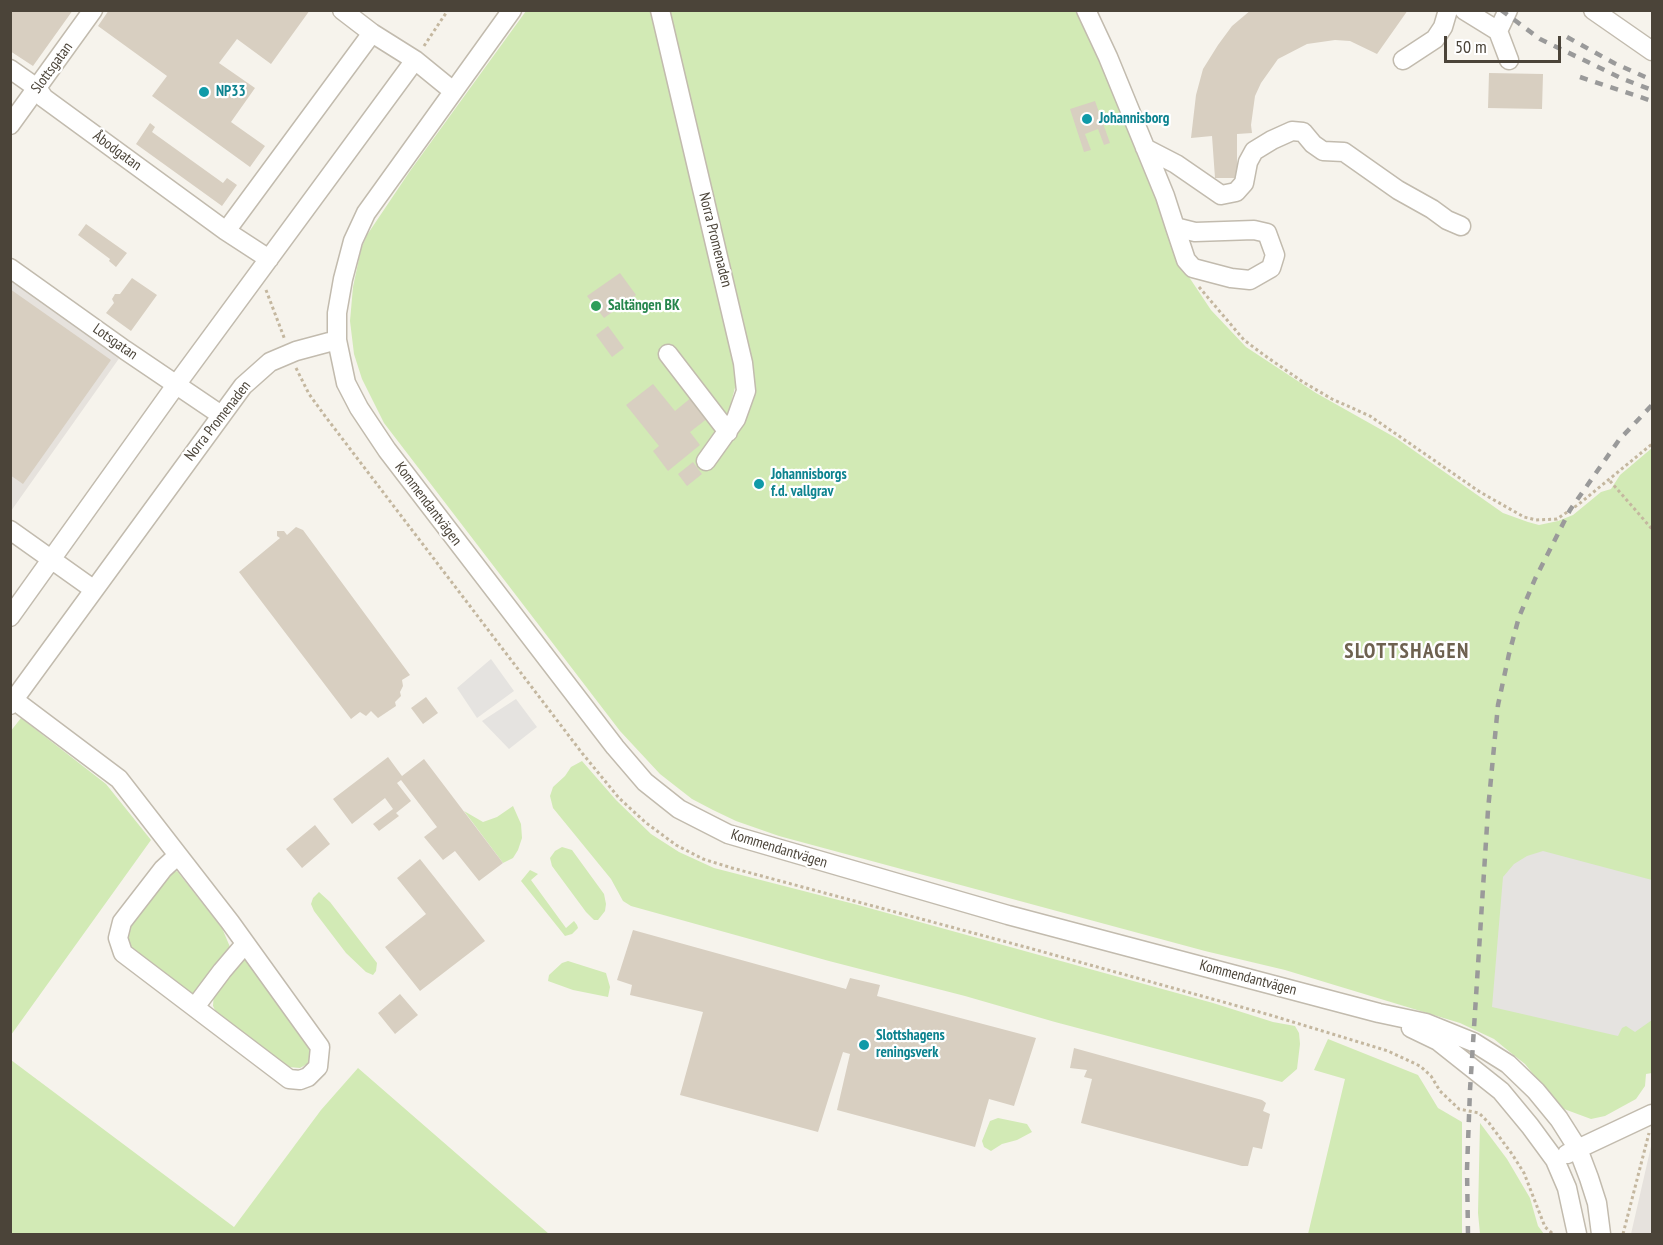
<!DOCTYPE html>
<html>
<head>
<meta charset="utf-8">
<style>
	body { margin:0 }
	#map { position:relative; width:1663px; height:1245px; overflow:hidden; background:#f6f3ec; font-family:"PT Sans Narrow",sans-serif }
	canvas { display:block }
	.frame { position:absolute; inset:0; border:12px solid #4b4439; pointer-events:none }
	.scale { position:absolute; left:1444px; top:36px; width:117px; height:27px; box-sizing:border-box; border:3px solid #4b4439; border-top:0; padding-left:8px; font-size:18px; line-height:21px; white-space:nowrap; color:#4b4439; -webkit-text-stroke:4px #fff; paint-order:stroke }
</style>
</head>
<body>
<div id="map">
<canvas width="1663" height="1245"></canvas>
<div class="frame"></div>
<div class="scale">50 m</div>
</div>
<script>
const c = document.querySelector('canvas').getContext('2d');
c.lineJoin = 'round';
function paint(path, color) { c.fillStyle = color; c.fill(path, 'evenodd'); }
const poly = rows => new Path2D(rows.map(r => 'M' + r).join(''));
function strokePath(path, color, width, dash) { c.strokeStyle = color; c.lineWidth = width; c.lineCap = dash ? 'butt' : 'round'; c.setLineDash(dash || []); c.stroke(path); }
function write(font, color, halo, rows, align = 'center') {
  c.font = font + ' "PT Sans Narrow",sans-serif'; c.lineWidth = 4.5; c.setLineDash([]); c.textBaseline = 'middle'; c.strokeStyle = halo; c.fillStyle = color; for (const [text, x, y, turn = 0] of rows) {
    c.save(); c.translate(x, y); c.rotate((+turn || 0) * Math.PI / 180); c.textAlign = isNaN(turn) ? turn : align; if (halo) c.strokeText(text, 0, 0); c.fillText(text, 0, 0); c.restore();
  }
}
paint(poly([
	[11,268,125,350,11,511],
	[1652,1142,1652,1234,1631,1234]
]), '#e6e2dd');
paint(poly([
	[526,11,655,11,738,376,731,403,746,408,667,11,1080,11,1111,82,1187,274,1211,310,1246,347,1316,393,1396,438,1503,513,1528,522,1539,525,1558,521,1573,515,1601,492,1611,489,1620,475,1652,448,1652,1073,1646,1074,1645,1086,1636,1099,1605,1116,1591,1119,1564,1109,1553,1099,1525,1064,1511,1053,1494,1039,1460,1023,1285,970,1205,951,779,836,736,821,713,810,692,799,660,774,620,731,384,423,362,379,354,354,350,321,353,287,361,249,367,235,410,171],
	[21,718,106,784,151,840,11,1035,10,732],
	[582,761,616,800,651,834,679,852,714,868,858,905,1213,1003,1273,1022,1295,1026,1299,1033,1300,1044,1297,1069,1282,1082,1055,1022,965,996,829,961,631,906,623,901,611,879,553,808,550,796,553,787,565,776,571,767],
	[513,806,521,824,522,838,518,850,513,858,503,863,464,811,483,822,497,817],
	[562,847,572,850,604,894,606,904,605,911,598,920,594,920,586,912,552,866,550,858,555,851],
	[530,870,538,874,531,880,566,928,574,921,577,925,578,928,572,934,565,936,521,881],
	[177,871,222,928,230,947,226,959,196,996,188,996,128,948,125,928,166,875],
	[319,892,330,902,377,963,376,971,373,975,366,972,346,953,314,911,311,904,313,898],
	[245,958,310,1042,312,1057,307,1064,300,1068,289,1067,278,1063,219,1018,213,1006,214,992,237,963],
	[568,961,606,973,610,987,608,997,573,990,548,981,549,975,562,963],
	[1328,1039,1418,1075,1438,1108,1462,1122,1462,1234,1308,1234,1345,1079,1314,1070],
	[11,1060,234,1227,321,1110,358,1068,549,1234,11,1234],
	[998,1118,1027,1124,1032,1132,1017,1140,1002,1144,991,1151,984,1147,982,1141,990,1121],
	[1480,1123,1507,1159,1530,1198,1538,1226,1544,1234,1480,1234,1478,1213]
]), '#d2eab5');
paint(poly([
	[491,659,514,691,477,718,457,688],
	[516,699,537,727,509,749,482,721],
	[1543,851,1652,880,1652,1020,1635,1032,1626,1026,1622,1028,1618,1036,1492,1007,1503,877,1514,864,1527,856]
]), '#e5e3e0');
paint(poly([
	[10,10,73,10,33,66,10,51],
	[109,10,310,10,271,64,237,39,219,63,255,88,231,122,265,146,250,167,152,96,167,76,98,26],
	[1251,10,1408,10,1377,54,1350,41,1335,40,1307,44,1278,59,1261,83,1255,96,1251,125,1252,133,1237,134,1237,178,1215,178,1212,136,1191,138,1196,95,1203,69,1218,45,1232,26],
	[1489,73,1543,74,1542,109,1488,108],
	[1095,101,1110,143,1104,145,1098,129,1085,134,1091,150,1084,152,1070,109],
	[150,123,155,127,152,132,223,183,227,178,237,185,222,206,136,144],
	[86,224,127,253,116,267,109,261,110,259,78,235],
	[620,273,636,295,604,318,587,296],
	[132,278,157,295,131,331,106,313,114,303,112,299,115,294,120,294],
	[10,289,111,360,23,484,10,475],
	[608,326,624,348,612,357,596,335],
	[653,384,675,411,692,397,708,418,690,432,700,445,668,471,653,451,659,446,626,405],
	[693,462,702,474,687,486,678,474],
	[296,527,303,530,410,675,402,680,403,686,400,692,401,696,395,702,396,706,378,718,371,711,366,716,360,712,351,719,239,572,280,538,277,536,277,531,284,531,287,535],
	[426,697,438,713,423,724,411,708],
	[388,757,402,776,424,759,503,863,479,881,455,851,443,860,424,837,437,827,401,780,397,783,411,801,396,813,399,816,379,831,373,824,393,809,385,798,352,824,333,799],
	[315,825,330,844,302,868,286,849],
	[420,859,485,941,420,991,385,947,426,914,397,878],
	[633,930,846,989,850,978,880,985,877,996,1036,1038,1014,1106,989,1099,975,1147,837,1110,850,1054,843,1052,818,1132,680,1095,703,1012,630,995,632,985,617,980],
	[400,994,418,1015,395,1034,378,1013],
	[1074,1048,1262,1100,1266,1103,1263,1111,1270,1114,1262,1149,1253,1147,1248,1166,1242,1166,1081,1123,1092,1079,1084,1077,1087,1070,1070,1068]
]), '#d8cfc1');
const minor = poly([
	[342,10,372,33,415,60,453,91],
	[512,10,366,213,353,241,343,279,337,313,337,340,346,383,359,408,387,450,615,747,645,782,679,809,728,834,1008,915,1379,1013,1426,1023,1473,1042,1508,1064,1536,1091,1559,1119,1578,1149,1589,1178,1597,1203,1601,1234],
	[660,10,743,363,746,391,736,419,706,461],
	[1086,10,1108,57,1165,196,1175,227,1186,260,1193,268,1231,278,1250,280,1271,268,1275,255,1267,233,1254,230,1195,232,1175,227],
	[1464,10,1498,31,1509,60],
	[1593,10,1652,51],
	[1498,31,1508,10],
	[1403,60,1435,39,1443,27,1448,10],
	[10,69,37,88,44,98,226,231],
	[10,125,93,10],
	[1145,148,1176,164,1221,195,1236,192,1244,183,1248,162,1254,151,1272,140,1292,131,1303,132,1313,144,1323,151,1344,152,1398,190,1432,209,1447,220,1461,226],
	[269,259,226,231,372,33],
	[10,268,125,350,221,415],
	[668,354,728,432],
	[10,530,93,589],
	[10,617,176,385,415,60],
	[14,700,119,779,230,922,320,1047,318,1067,308,1077,300,1080,289,1079,123,953,118,938,122,922,163,869,177,856],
	[10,705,243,386,270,362,296,351,337,340],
	[195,1007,222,971,245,944],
	[1411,1028,1438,1041,1501,1091,1530,1126,1555,1160,1567,1188,1577,1234],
	[1567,1154,1652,1114]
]);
strokePath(minor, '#c2bbae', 21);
strokePath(poly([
	[424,46,448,10],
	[1199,287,1244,340,1264,355,1303,382,1332,399,1370,416,1480,492,1524,517,1536,520,1557,519,1579,504,1652,444],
	[266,290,285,340],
	[296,368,309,394,325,416,582,753,619,798,645,822,676,845,703,859,732,868,1029,948,1270,1015,1388,1051,1420,1066,1431,1076,1440,1091,1459,1109,1479,1113,1489,1123,1512,1154,1524,1173,1545,1227,1553,1234],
	[1610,481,1652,529],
	[1623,1234,1649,1133]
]), '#c4b79f', 3, [3, 3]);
strokePath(minor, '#fff', 18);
strokePath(poly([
	[1501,10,1540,39,1623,79,1652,90],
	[1567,37,1614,63,1652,80],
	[1580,77,1652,101],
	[1468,1234,1467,1169,1470,1090,1488,810,1498,705,1509,654,1519,617,1535,579,1570,510,1619,440,1652,405]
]), '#9a9a9a', 4.5, [8, 8]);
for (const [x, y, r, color] of [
	[204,92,6,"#0f9aa8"],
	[1087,119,6,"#0f9aa8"],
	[596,306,6,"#2e9e5b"],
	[759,484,6,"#0f9aa8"],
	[864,1045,6,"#0f9aa8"]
]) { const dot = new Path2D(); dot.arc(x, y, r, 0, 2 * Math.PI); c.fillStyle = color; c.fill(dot); strokePath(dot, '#fff', 2); }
write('15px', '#4b4439', '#fff', [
	["Slottsgatan",52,68,-54],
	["Åbodgatan",117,151,36],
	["Norra Promenaden",715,240,76],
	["Lotsgatan",115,342,35],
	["Norra Promenaden",218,421,-52],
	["Kommendantvägen",428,504,53],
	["Kommendantvägen",779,849,17],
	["Kommendantvägen",1248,978,15]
]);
write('bold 15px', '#0d838f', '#fff', [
	["NP33",216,92],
	["Johannisborg",1099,119],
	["Johannisborgs",771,475],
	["f.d. vallgrav",771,492],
	["Slottshagens",876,1036],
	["reningsverk",876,1053]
], 'left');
write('bold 15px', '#27864d', '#fff', [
	["Saltängen BK",608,306]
], 'left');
c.letterSpacing = '1.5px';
write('bold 21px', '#6e6250', '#fff', [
	["SLOTTSHAGEN",1407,652]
]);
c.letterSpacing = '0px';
</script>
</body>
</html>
